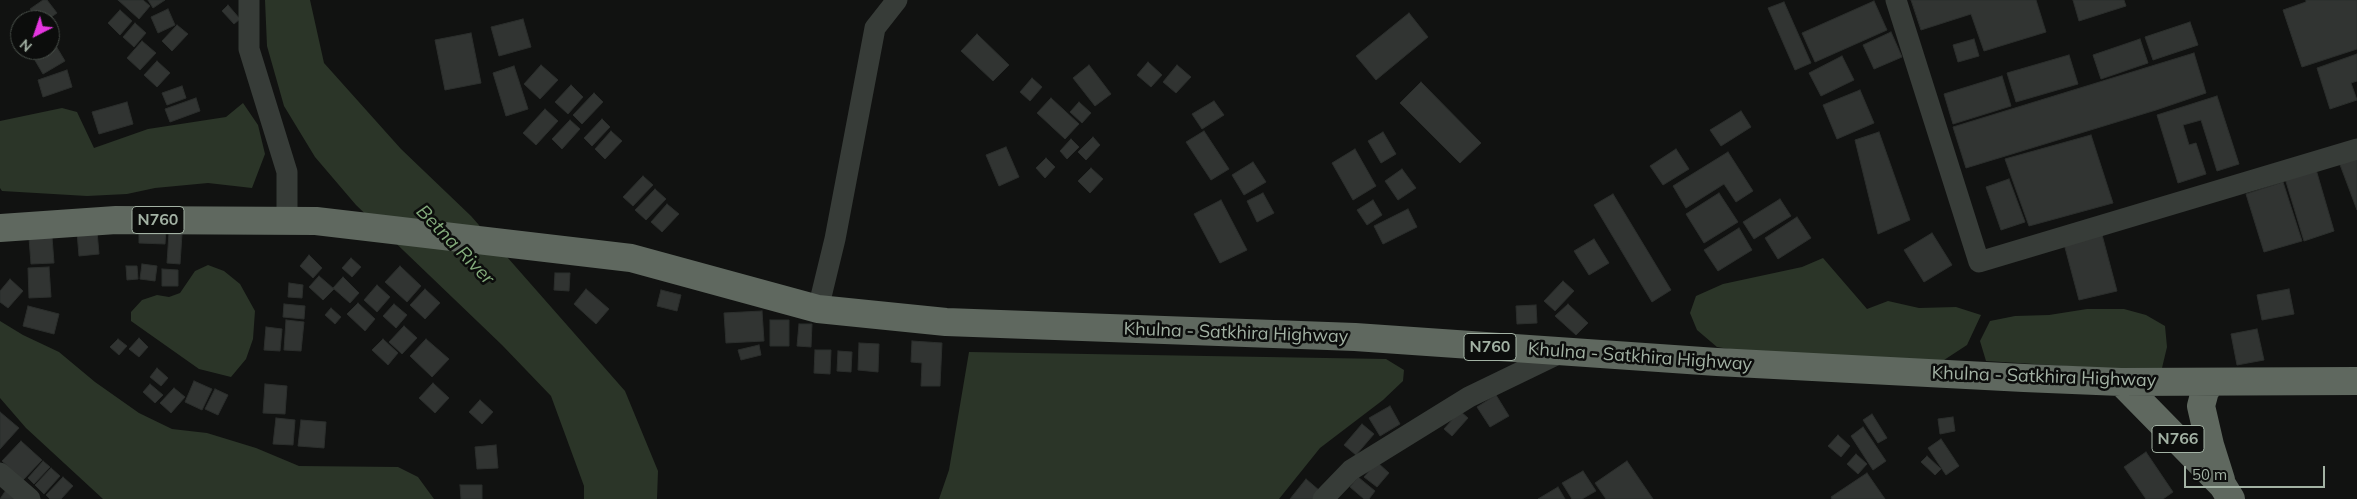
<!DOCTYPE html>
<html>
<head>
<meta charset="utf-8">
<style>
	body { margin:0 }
	#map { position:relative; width:2357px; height:499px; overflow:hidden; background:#111211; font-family:Mulish,sans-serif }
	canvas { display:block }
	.north { position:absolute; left:10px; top:10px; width:50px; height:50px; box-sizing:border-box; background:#0c0d0c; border:1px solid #484f49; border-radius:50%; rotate:221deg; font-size:14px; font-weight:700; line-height:20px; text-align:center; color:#a3b2a4 }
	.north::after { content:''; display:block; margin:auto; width:18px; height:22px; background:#e536e0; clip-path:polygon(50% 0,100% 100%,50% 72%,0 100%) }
	.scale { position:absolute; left:2184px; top:466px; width:141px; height:22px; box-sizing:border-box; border:2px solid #a3b2a4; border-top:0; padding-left:6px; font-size:15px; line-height:18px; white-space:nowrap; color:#a3b2a4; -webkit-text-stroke:4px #0c0d0c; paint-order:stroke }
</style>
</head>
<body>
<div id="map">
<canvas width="2357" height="499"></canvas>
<div class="north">N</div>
<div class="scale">50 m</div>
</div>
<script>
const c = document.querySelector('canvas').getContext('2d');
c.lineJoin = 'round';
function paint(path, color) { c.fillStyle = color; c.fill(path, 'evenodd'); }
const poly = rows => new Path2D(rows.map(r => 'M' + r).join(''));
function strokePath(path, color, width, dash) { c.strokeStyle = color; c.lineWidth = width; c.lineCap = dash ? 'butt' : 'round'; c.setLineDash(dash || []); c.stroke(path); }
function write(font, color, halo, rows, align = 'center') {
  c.font = font + ' Mulish,sans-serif'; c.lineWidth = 5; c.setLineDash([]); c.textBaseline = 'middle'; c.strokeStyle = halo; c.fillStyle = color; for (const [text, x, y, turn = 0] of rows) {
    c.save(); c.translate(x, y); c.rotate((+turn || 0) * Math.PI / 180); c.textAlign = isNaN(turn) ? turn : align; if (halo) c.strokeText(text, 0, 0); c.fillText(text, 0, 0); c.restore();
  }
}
paint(poly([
	[265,0,310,0,324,63,401,149,471,216,625,391,658,471,657,499,584,499,584,486,551,396,502,345,356,205,315,157,284,106,267,46],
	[243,103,258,125,265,154,252,188,208,183,155,188,127,194,87,196,2,191,0,188,0,121,62,108,77,112,94,148,148,129,226,117],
	[1823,258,1867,309,1888,301,1919,308,1956,307,1981,315,1967,345,1941,362,1748,352,1717,347,1697,330,1690,313,1696,296,1723,284,1802,267],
	[208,265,224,271,240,284,255,311,253,339,246,359,231,377,199,369,131,321,131,312,142,300,157,295,169,297,180,293,195,271],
	[2087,309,2124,309,2146,315,2165,326,2167,347,2162,368,2113,369,1986,361,1980,341,1990,321,2015,316,2049,315],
	[0,321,23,335,59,352,95,382,139,413,172,429,207,433,256,448,299,466,398,467,418,477,434,499,103,499,26,428,0,398],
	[969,352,1386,359,1404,370,1403,381,1383,400,1320,448,1279,499,939,499,949,470]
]), '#2b3528');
const building = poly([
	[43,0,47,0,57,13,47,20,37,20,30,9,43,0],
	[118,0,143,0,150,6,139,19,118,0],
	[148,0,165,0,153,8,148,0],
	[1911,0,2036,0,2046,32,1984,51,1971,14,1921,30,1911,0],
	[2073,0,2124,0,2126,6,2079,21,2073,0],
	[2306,0,2357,0,2357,49,2302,67,2283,10,2306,2,2306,0],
	[1874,1,1887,30,1815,62,1802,33,1874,1],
	[1784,2,1811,63,1795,70,1768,8,1784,2],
	[228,5,240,19,234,24,222,11,228,5],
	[168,9,175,25,158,33,151,17,168,9],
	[120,10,132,21,120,35,108,23,120,10],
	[1409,13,1428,37,1376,80,1356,56,1409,13],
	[523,19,531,47,499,56,491,27,523,19],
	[2190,22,2198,45,2153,60,2145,37,2190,22],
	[135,23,146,33,134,47,123,37,135,23],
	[177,25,188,34,172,51,162,41,177,25],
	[1891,32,1902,57,1874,69,1863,45,1891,32],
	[471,33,481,83,445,90,435,40,471,33],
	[977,34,1009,65,993,81,961,51,977,34],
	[50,36,65,61,43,74,29,50,50,50,50,36],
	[1974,39,1979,56,1958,62,1953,45,1974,39],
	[2140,39,2148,63,2101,79,2093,55,2140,39],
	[142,41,156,53,140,70,127,58,142,41],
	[2194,53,2206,93,2156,110,1966,168,1953,127,2194,53],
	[2357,54,2357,81,2351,83,2357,100,2330,109,2317,68,2357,54],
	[2069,55,2078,84,2016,102,2007,73,2069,55],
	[1842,56,1854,80,1821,96,1809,73,1842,56],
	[157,61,170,73,157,87,144,75,157,61],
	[1148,62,1162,75,1151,87,1137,75,1148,62],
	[541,65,558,80,540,99,524,84,541,65],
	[1089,65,1111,94,1095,106,1073,78,1089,65],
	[1177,65,1191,77,1176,93,1163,82,1177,65],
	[514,66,528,109,506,116,493,73,514,66],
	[67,70,72,87,43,97,38,80,67,70],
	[2002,76,2011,106,1953,124,1944,94,2002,76],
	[1032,78,1042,87,1030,101,1020,92,1032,78],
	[1421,82,1481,143,1460,163,1400,103,1421,82],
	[571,85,583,97,568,114,555,102,571,85],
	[182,86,186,98,167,105,162,93,182,86],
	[1860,90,1874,123,1837,139,1823,105,1860,90],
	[594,93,603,102,582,124,573,115,594,93],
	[2217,96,2239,164,2217,171,2201,120,2183,125,2189,145,2196,143,2206,174,2178,183,2157,115,2217,96],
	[196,98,200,111,170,122,165,109,196,98],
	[1051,98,1079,124,1065,139,1037,113,1051,98],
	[1214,101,1224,115,1202,129,1192,114,1214,101],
	[127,102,133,124,99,134,92,112,127,102],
	[1079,102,1091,113,1082,123,1070,112,1079,102],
	[545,109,558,121,536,145,523,133,545,109],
	[1741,111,1751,127,1721,146,1710,130,1741,111],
	[602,119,610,127,592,146,584,138,602,119],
	[570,120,580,129,562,149,552,139,570,120],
	[611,131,622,141,605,159,595,149,611,131],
	[1204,131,1229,169,1211,180,1186,142,1204,131],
	[1383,132,1396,154,1381,163,1368,141,1383,132],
	[1879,132,1910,220,1878,234,1855,140,1879,132],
	[2091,135,2113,203,2029,226,2005,159,2091,135],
	[1093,137,1100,145,1086,160,1078,152,1093,137],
	[1071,139,1079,147,1067,159,1060,151,1071,139],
	[1006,147,1019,177,999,186,986,155,1006,147],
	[1355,149,1376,186,1353,200,1332,163,1355,149],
	[1676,149,1689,169,1663,185,1650,166,1676,149],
	[1728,152,1753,191,1736,202,1724,184,1686,208,1673,186,1728,152],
	[2357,155,2357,210,2339,162,2357,155],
	[1046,158,1055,167,1045,178,1036,168,1046,158],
	[1253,162,1266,182,1244,195,1232,175,1253,162],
	[2315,166,2334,231,2304,241,2284,175,2315,166],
	[1091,168,1103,179,1090,193,1078,181,1091,168],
	[1402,169,1416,188,1398,200,1385,181,1402,169],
	[643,176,653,185,633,206,623,197,643,176],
	[2009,179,2025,222,2001,230,1986,187,2009,179],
	[2283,182,2302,241,2264,252,2246,194,2283,182],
	[655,189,666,199,646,220,635,210,655,189],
	[1263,193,1274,213,1257,222,1247,201,1263,193],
	[1719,193,1738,222,1704,243,1686,214,1719,193],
	[1613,194,1671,290,1652,302,1594,205,1613,194],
	[1780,199,1791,216,1754,239,1743,222,1780,199],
	[1221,200,1247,250,1220,263,1194,214,1221,200],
	[1373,200,1382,215,1367,225,1357,210,1373,200],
	[667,204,679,214,662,232,651,222,667,204],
	[1408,209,1417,227,1383,244,1374,226,1408,209],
	[1797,217,1811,238,1778,259,1765,238,1797,217],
	[139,228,166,229,165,244,139,243,139,228],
	[1739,228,1752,250,1718,271,1704,250,1739,228],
	[97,231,99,254,79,256,77,232,97,231],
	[2101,231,2117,291,2079,300,2063,240,2101,231],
	[169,233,182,234,180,264,167,263,169,233],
	[1932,233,1952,265,1924,282,1904,250,1932,233],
	[52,237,54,263,31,264,29,238,52,237],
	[1594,239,1609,263,1589,275,1574,251,1594,239],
	[309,255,322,268,313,278,300,266,309,255],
	[351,258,361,267,352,277,342,268,351,258],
	[142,264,157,266,155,281,140,279,142,264],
	[126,266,137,266,138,279,127,280,126,266],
	[400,266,421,286,407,302,385,282,400,266],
	[49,267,51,297,29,298,28,268,49,267],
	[162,269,178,270,178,286,162,286,162,269],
	[555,273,570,273,569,291,554,290,555,273],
	[319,276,334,289,323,300,309,287,319,276],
	[343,277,359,293,350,303,333,288,343,277],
	[10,279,23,291,8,308,0,302,0,291,10,279],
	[1563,281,1574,291,1555,311,1544,301,1563,281],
	[289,283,303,285,302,298,288,297,289,283],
	[377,285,390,297,377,312,364,300,377,285],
	[425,289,440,303,425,319,410,305,425,289],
	[586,289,609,309,596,324,574,304,586,289],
	[2289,289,2294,314,2262,320,2257,295,2289,289],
	[661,290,681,295,677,311,657,306,661,290],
	[358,303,375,319,365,331,347,314,358,303],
	[284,304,305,306,304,319,283,317,284,304],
	[394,304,407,315,396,328,383,316,394,304],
	[1568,304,1588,323,1576,335,1555,316,1568,304],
	[1536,305,1537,323,1517,324,1516,306,1536,305],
	[28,306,59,314,54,334,23,326,28,306],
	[331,308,341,317,335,324,325,315,331,308],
	[762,311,764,341,726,343,724,313,762,311],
	[286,320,304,322,301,351,284,350,286,320],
	[770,320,789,320,789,346,770,346,770,320],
	[799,324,812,324,811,347,797,346,799,324],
	[404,326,417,338,402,354,389,342,404,326],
	[266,327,282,329,280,351,264,350,266,327],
	[2257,329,2264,360,2237,365,2231,334,2257,329],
	[139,338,148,347,139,357,129,349,139,338],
	[118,339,127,346,119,355,110,347,118,339],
	[383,339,398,353,388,365,372,350,383,339],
	[426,339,449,359,432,377,410,356,426,339],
	[912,341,942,343,940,386,921,386,922,363,911,362,912,341],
	[859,343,879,344,878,372,858,370,859,343],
	[759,345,761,355,741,360,738,350,759,345],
	[815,350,831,350,830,374,814,373,815,350],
	[838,351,852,352,851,372,837,371,838,351],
	[157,368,168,378,161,386,150,377,157,368],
	[194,381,212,389,202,410,185,402,194,381],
	[433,383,449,398,435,413,419,398,433,383],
	[150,384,163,395,155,403,143,392,150,384],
	[265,384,287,386,285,414,263,413,265,384],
	[174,388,185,397,171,413,160,403,174,388],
	[215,389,228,395,218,415,205,409,215,389],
	[1496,395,1509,416,1490,427,1477,407,1496,395],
	[480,400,493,412,482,424,469,412,480,400],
	[1390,406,1400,424,1380,436,1369,418,1390,406],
	[1460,411,1468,418,1452,436,1444,429,1460,411],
	[0,412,19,428,0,449,0,412],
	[1872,414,1887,438,1878,443,1863,420,1872,414],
	[1953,417,1955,431,1940,434,1938,419,1953,417],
	[276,418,295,420,293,445,273,444,276,418],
	[301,420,326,422,324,448,298,446,301,420],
	[1362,424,1374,434,1356,455,1344,445,1362,424],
	[1863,427,1886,461,1873,470,1851,436,1863,427],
	[1838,435,1850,446,1841,457,1828,446,1838,435],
	[1941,439,1959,466,1946,475,1928,448,1941,439],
	[21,441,42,460,23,480,2,461,21,441],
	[496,445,498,468,477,469,475,447,496,445],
	[2146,452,2173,492,2163,499,2146,499,2124,467,2146,452],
	[1856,454,1867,464,1858,474,1847,464,1856,454],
	[1927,456,1941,469,1935,475,1921,462,1927,456],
	[43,461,50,467,34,484,28,478,43,461],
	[1627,461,1653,499,1606,499,1595,483,1627,461],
	[1377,462,1389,473,1377,487,1364,477,1377,462],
	[51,468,60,476,44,494,35,485,51,468],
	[1583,471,1596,491,1582,499,1572,499,1562,483,1583,471],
	[1867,473,1885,499,1832,499,1831,497,1867,473],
	[63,477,73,486,61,499,50,499,46,495,63,477],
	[1358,477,1375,491,1369,499,1364,499,1350,487,1358,477],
	[1306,479,1320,491,1313,499,1290,499,1306,479],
	[460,485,482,485,482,499,461,499,460,485],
	[1558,487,1565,499,1538,499,1558,487],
	[6,490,16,499,0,499,6,490]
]);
paint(building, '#313432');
strokePath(building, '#2b2e2c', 1);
strokePath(poly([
	[249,0,249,49,287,172,287,221],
	[1896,0,1979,262,2357,149],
	[818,309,835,239,875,28,897,0],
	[0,473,30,499],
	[1323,499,1351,470,1469,397,1562,352]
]), '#373c38', 21);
strokePath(poly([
	[0,228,116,220,316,221,631,258,818,309,946,322,1355,337,1717,362,2024,378,2121,382,2357,381],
	[2121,382,2223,486,2231,499],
	[2212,382,2205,391,2201,406,2210,445,2221,480]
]), '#5f685f', 28);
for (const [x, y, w] of [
	[158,220,52],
	[1490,347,52],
	[2178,439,52]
]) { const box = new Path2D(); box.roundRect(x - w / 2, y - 13.5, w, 27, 4); c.fillStyle = '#0c0d0c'; c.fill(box); strokePath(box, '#a3b2a4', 1); }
write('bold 16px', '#a3b2a4', null, [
	["N760",158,220],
	["N760",1490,347],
	["N766",2178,439]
]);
write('18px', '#a3b2a4', '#0c0d0c', [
	["Khulna - Satkhira Highway",1236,333,2],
	["Khulna - Satkhira Highway",1640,357,4],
	["Khulna - Satkhira Highway",2044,377,2]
]);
write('italic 19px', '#84ac7c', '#0c0d0c', [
	["Betna River",455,245,46]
]);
</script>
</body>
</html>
